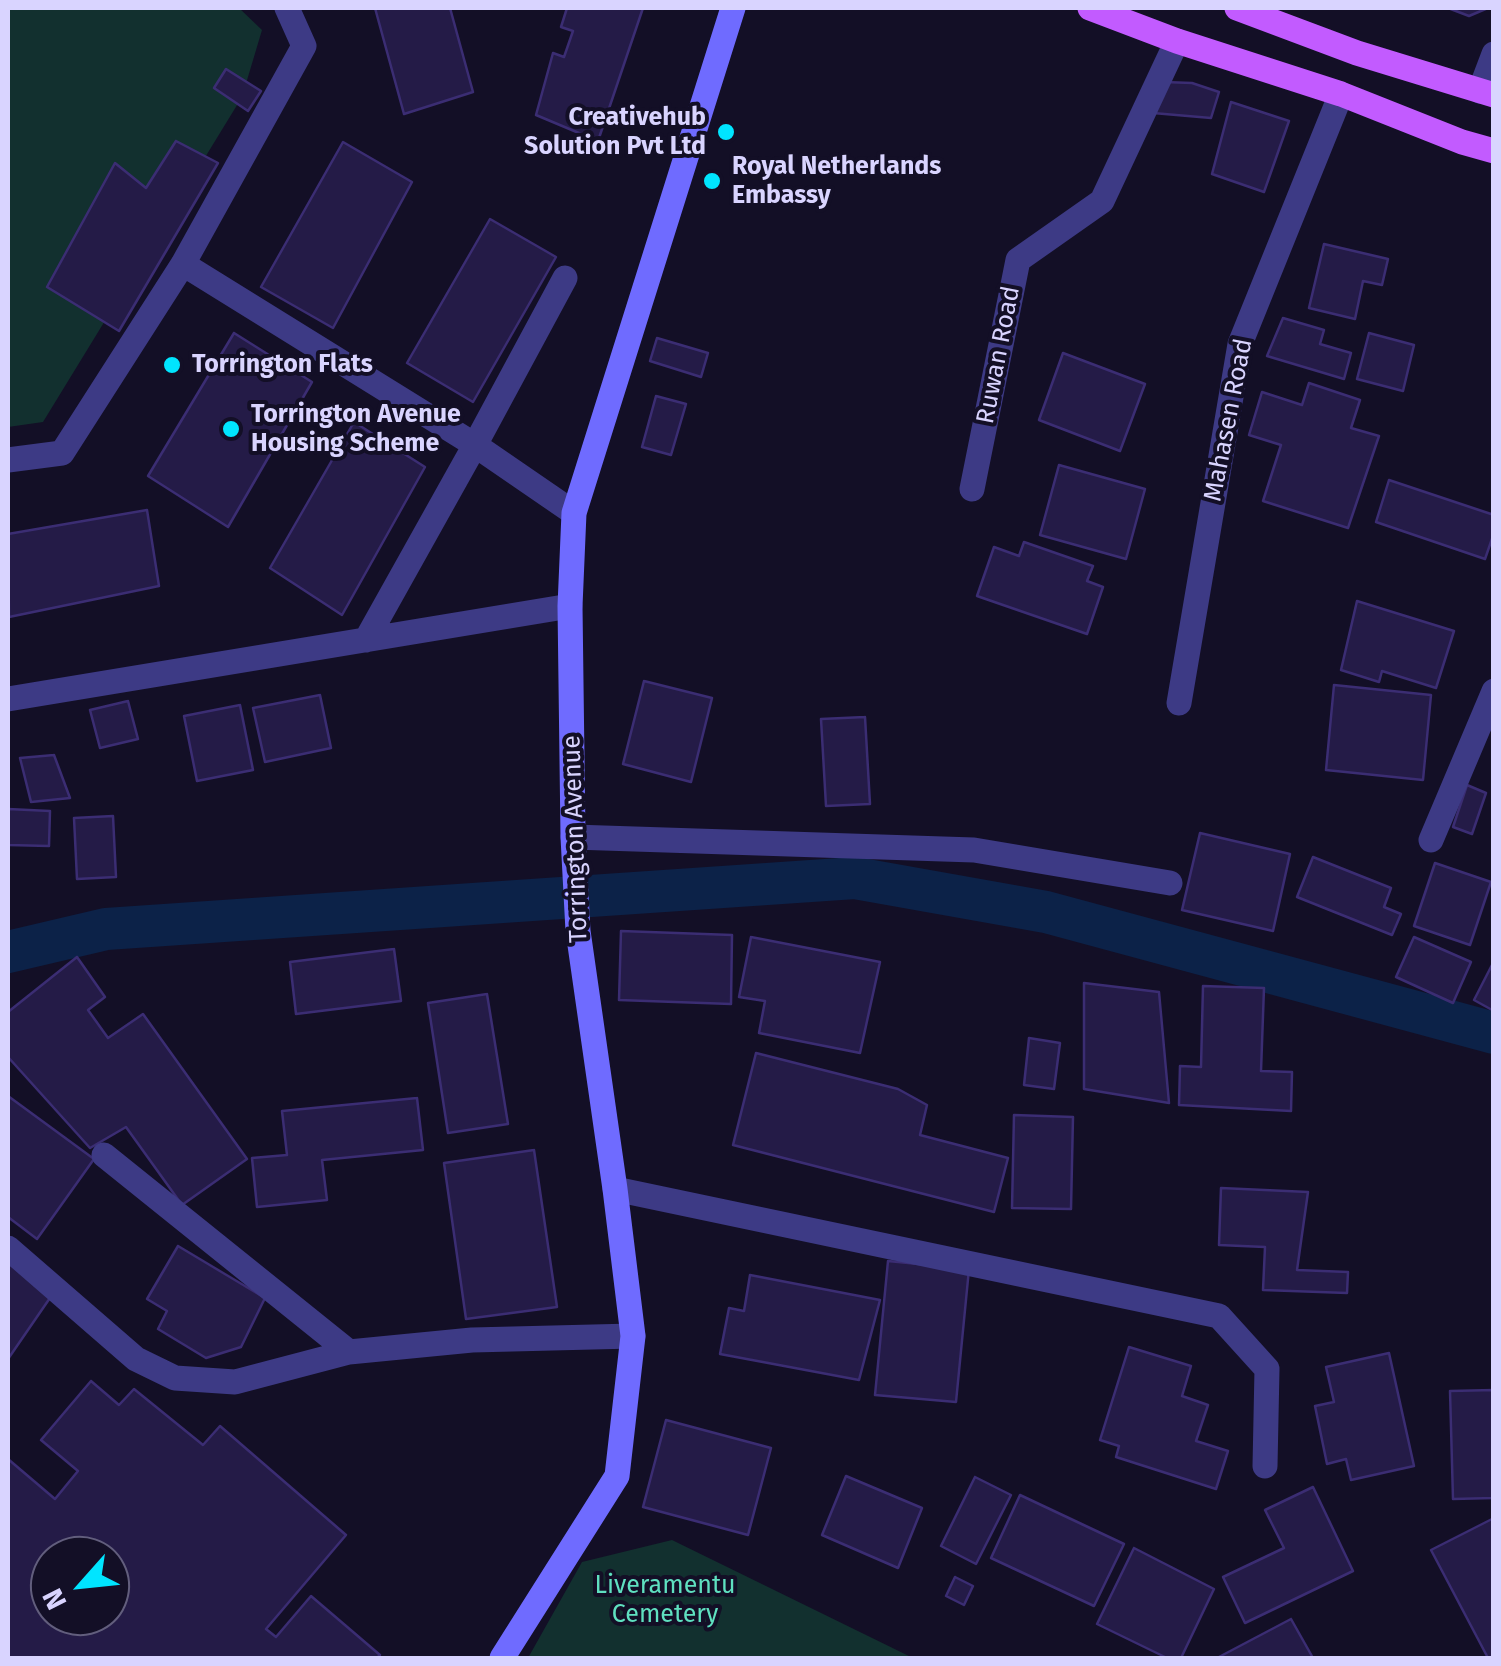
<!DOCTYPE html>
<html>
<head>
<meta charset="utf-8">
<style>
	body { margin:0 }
	#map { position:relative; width:1501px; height:1666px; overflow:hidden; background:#130f26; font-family:"Fira Sans",sans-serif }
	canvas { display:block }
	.frame { position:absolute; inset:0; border:10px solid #d9d4ff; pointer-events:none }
	.north { position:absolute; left:30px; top:1536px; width:100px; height:100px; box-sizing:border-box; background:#130f26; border:2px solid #625e7d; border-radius:50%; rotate:243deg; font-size:28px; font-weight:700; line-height:40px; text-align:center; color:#d9d4ff }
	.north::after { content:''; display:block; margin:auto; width:35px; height:45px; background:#00e5ff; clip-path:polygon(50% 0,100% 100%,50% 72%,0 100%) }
</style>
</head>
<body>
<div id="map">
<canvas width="1501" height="1666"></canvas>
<div class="frame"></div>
<div class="north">N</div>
</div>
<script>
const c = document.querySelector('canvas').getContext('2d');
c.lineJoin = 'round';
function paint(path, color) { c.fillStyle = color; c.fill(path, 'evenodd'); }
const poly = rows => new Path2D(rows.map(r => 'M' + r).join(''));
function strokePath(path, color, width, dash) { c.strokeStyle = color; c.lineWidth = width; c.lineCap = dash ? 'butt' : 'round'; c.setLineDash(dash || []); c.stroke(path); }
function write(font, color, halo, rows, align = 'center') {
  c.font = font + ' "Fira Sans",sans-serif'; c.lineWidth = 8; c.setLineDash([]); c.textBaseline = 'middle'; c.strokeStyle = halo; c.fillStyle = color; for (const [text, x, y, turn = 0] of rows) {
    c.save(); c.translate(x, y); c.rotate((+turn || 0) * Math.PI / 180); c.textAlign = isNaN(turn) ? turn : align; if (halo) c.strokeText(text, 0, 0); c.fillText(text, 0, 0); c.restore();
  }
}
paint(poly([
	[8,8,239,8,262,30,242,97,43,422,8,427],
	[672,1540,913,1658,528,1658,582,1562]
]), '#12302f');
strokePath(poly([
	[8,952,106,929,855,878,1046,912,1494,1033]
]), '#0c2248', 42);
const building = poly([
	[375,8,450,8,473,92,404,114,375,8],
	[567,8,643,8,598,141,536,115,553,53,564,57,573,31,561,27,567,8],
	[1448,8,1488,8,1469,16,1448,8],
	[226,69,261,91,248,111,214,88,226,69],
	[1164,82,1192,83,1219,92,1211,118,1153,113,1164,82],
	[1231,102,1289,121,1264,192,1212,174,1231,102],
	[176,141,218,163,119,331,47,287,115,163,146,188,176,141],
	[343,142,412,182,333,328,261,287,343,142],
	[490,219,556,257,473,402,407,363,490,219],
	[1324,244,1388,259,1382,285,1363,281,1355,319,1309,308,1324,244],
	[1283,318,1324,330,1320,344,1351,353,1344,379,1267,356,1283,318],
	[234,333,312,382,228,527,148,476,234,333],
	[1369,333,1414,345,1403,391,1357,379,1369,333],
	[657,338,708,353,701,377,650,361,657,338],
	[1063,353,1145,384,1120,451,1039,420,1063,353],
	[1309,383,1360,400,1351,428,1379,436,1348,528,1263,501,1281,445,1249,435,1262,392,1302,405,1309,383],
	[656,396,686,404,671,455,642,447,656,396],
	[354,422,425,467,342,615,270,568,354,422],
	[1059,465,1145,489,1126,559,1040,535,1059,465],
	[1389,480,1494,515,1494,533,1485,559,1376,522,1389,480],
	[147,510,159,586,9,617,8,534,147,510],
	[1024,542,1093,566,1087,581,1103,587,1087,634,977,596,994,547,1019,556,1024,542],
	[1357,601,1454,631,1436,688,1382,671,1379,682,1341,670,1357,601],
	[644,681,712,698,691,782,623,764,644,681],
	[1334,685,1431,695,1423,780,1326,770,1334,685],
	[320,695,331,748,265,762,253,708,320,695],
	[128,701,138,739,100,748,90,710,128,701],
	[240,705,253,770,197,781,184,716,240,705],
	[865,717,870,804,826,806,821,719,865,717],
	[54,755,70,798,31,802,20,758,54,755],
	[1467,785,1486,793,1472,834,1453,827,1467,785],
	[8,809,50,811,49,846,8,845,8,809],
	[113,816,116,877,77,879,74,818,113,816],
	[1200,833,1290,854,1273,931,1182,910,1200,833],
	[1313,857,1391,888,1384,907,1401,914,1392,935,1297,897,1313,857],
	[1435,863,1491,882,1470,945,1414,926,1435,863],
	[621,931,732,935,731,1004,619,1000,621,931],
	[751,937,880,962,860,1053,759,1033,765,1001,739,997,751,937],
	[1414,937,1471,962,1453,1003,1396,977,1414,937],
	[394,949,401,1001,296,1014,290,962,394,949],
	[77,957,105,997,88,1010,108,1038,143,1014,247,1159,182,1205,126,1127,90,1148,8,1057,8,1012,77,957],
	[1494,961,1494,1011,1474,1000,1494,961],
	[1084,983,1159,992,1169,1103,1084,1089,1084,983],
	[1203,986,1264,988,1261,1071,1292,1072,1291,1111,1179,1105,1180,1066,1201,1067,1203,986],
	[487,994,508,1124,448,1133,428,1003,487,994],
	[1029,1038,1060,1043,1054,1089,1024,1085,1029,1038],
	[756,1053,898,1089,927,1105,920,1135,1008,1158,994,1212,733,1145,756,1053],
	[8,1096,94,1159,37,1239,8,1217,8,1096],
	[417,1098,423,1150,322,1160,327,1200,257,1207,252,1158,287,1155,282,1111,417,1098],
	[1014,1115,1073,1117,1071,1209,1012,1208,1014,1115],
	[534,1150,557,1307,466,1319,444,1163,534,1150],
	[1221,1188,1308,1192,1297,1270,1348,1272,1347,1293,1263,1290,1265,1247,1219,1245,1221,1188],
	[178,1246,265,1298,241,1347,206,1358,158,1329,167,1311,147,1299,178,1246],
	[888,1261,969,1269,956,1402,875,1395,888,1261],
	[8,1263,52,1295,8,1359,8,1263],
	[750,1275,880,1300,859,1380,720,1354,729,1308,744,1311,750,1275],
	[1129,1347,1191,1366,1182,1396,1208,1405,1196,1441,1228,1451,1216,1489,1116,1457,1119,1446,1100,1440,1129,1347],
	[1389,1353,1414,1466,1351,1480,1346,1459,1327,1464,1315,1406,1334,1402,1326,1367,1389,1353],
	[91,1381,119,1405,134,1389,203,1445,220,1426,346,1535,266,1629,276,1637,311,1596,380,1655,377,1658,8,1658,8,1459,55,1499,78,1471,41,1440,91,1381],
	[50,1556,110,1556,110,1616,50,1616,50,1556],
	[1494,1390,1494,1498,1453,1499,1450,1391,1494,1390],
	[666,1420,771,1448,748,1535,643,1507,666,1420],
	[846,1476,922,1508,898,1568,822,1535,846,1476],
	[975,1477,1011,1495,976,1564,941,1546,975,1477],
	[1313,1487,1353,1571,1245,1623,1223,1577,1284,1548,1265,1510,1313,1487],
	[1020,1495,1124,1544,1094,1606,991,1558,1020,1495],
	[1494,1518,1494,1656,1488,1658,1431,1550,1494,1518],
	[1134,1548,1214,1589,1181,1658,1167,1658,1097,1624,1134,1548],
	[955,1577,973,1586,964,1605,946,1596,955,1577],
	[1291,1619,1313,1658,1217,1658,1291,1619]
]);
paint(building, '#241b47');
strokePath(building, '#3b2d73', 2.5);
strokePath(poly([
	[1480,91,1494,54],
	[183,264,475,445,574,513],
	[8,460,62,453,183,264,304,46,287,8],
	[972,489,1018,260,1102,201,1177,41],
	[366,640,475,445,565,278],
	[8,699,570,606],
	[1179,703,1240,344,1341,94],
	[573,837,974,850,1170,883],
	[1431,840,1494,691],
	[104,1155,349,1352],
	[615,1189,1219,1316,1267,1369,1265,1466],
	[8,1248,136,1359,175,1378,235,1382,349,1352,472,1340,633,1336]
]), '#3d3a85', 25);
strokePath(poly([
	[502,1658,617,1476,633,1336,615,1189,578,931,573,837,570,606,574,513,733,8]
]), '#6f6bff', 25);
strokePath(poly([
	[1090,8,1177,41,1341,94,1462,142,1494,151],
	[1237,8,1357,53,1494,95]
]), '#c25bff', 25);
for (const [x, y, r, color] of [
	[726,132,10,"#00e5ff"],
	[712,181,10,"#00e5ff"],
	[172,365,10,"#00e5ff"],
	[231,429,10,"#00e5ff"]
]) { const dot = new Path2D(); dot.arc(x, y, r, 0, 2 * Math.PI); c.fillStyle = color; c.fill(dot); strokePath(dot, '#130f26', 4); }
write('bold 25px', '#d9d4ff', '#130f26', [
	["Creativehub",706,118,"right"],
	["Solution Pvt Ltd",706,147,"right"],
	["Royal Netherlands",732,167],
	["Embassy",732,196],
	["Torrington Flats",192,365],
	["Torrington Avenue",251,415],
	["Housing Scheme",251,444]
], 'left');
write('25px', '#d9d4ff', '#130f26', [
	["Ruwan Road",999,355,-79],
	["Mahasen Road",1229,420,-79],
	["Torrington Avenue",576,839,-92]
]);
write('25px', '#5fe0c0', '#130f26', [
	["Liveramentu",665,1586],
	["Cemetery",665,1615]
]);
</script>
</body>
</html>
